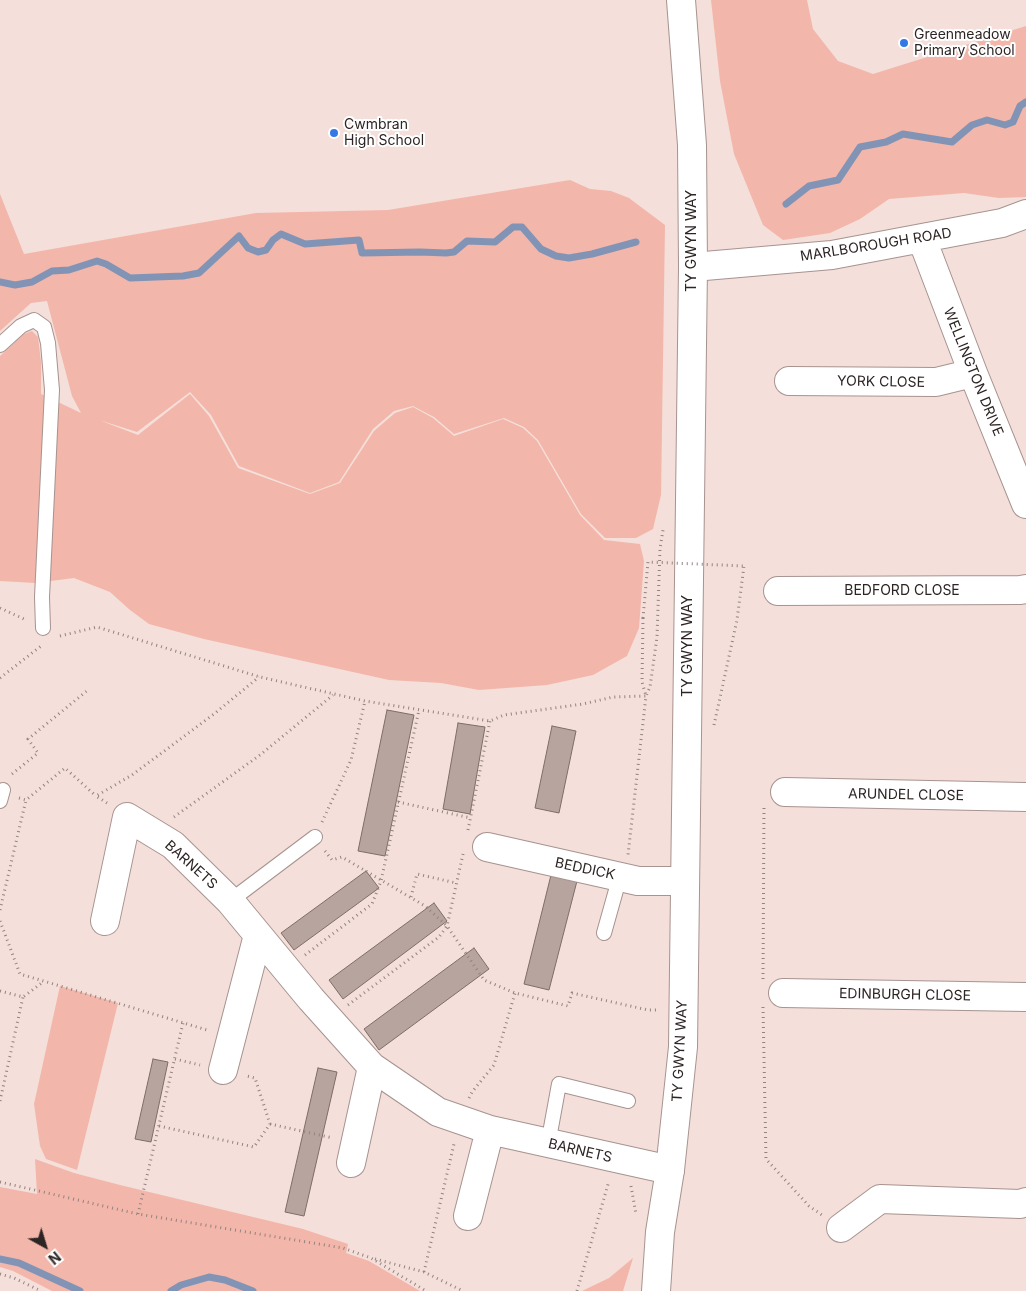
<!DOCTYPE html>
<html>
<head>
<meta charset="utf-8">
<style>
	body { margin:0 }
	#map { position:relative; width:1026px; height:1291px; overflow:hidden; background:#f4dfda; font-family:Inter,sans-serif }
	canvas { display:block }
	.north { position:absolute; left:20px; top:1221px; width:50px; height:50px; -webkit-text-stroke:4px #fff; paint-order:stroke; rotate:141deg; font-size:14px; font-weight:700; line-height:20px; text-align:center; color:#2d2524 }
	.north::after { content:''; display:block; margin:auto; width:18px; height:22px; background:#2d2524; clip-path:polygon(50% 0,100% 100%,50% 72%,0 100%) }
</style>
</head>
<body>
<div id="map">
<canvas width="1026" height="1291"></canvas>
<div class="north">N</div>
</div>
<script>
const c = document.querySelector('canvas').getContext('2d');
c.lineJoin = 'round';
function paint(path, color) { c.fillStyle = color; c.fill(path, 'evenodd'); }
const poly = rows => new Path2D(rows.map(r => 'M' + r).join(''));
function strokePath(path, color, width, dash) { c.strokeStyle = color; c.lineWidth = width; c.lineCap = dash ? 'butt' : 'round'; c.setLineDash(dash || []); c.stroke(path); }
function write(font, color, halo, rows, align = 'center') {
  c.font = font + ' Inter,sans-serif'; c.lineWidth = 4; c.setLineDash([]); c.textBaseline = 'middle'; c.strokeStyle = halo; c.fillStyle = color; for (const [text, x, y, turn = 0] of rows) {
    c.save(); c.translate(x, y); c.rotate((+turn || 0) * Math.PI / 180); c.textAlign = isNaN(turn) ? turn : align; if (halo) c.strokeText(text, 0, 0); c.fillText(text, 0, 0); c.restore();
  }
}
paint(poly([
	[711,0,807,0,813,29,838,61,873,74,1026,26,1026,197,999,198,964,193,889,199,860,219,830,233,783,240,763,225,734,154,720,81],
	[570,180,590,189,611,191,629,198,665,225,661,495,653,529,636,538,605,538,581,514,538,440,524,427,504,418,454,434,434,417,413,406,394,411,373,429,339,482,310,493,239,466,211,415,190,392,137,432,99,420,138,435,190,394,209,416,238,468,310,494,340,483,374,431,395,413,413,407,433,418,454,436,503,419,523,428,537,441,580,515,604,540,640,544,644,561,639,628,627,656,593,675,547,685,479,690,441,683,389,680,204,639,149,624,130,610,110,592,74,578,35,583,0,581,0,356,24,334,32,331,38,337,41,362,41,394,81,413,72,396,47,301,31,303,0,331,0,194,24,254,256,213,388,210],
	[60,986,118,1003,77,1170,46,1159,40,1146,34,1104],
	[35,1159,74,1173,120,1185,303,1229,348,1244,346,1253,369,1261,420,1291,52,1291,13,1271,0,1267,0,1187,37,1194],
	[633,1258,623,1291,582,1291,609,1278]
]), '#f3b6aa');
strokePath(poly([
	[786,204,809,186,838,180,860,147,886,142,903,134,952,142,972,125,987,120,1005,125,1013,122,1020,106,1026,102],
	[0,282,15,285,32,282,52,271,69,270,97,261,106,264,130,278,183,276,199,273,239,236,248,248,258,252,266,250,273,240,281,234,305,244,359,240,362,253,420,252,446,253,454,252,467,241,495,242,513,227,522,227,541,249,556,256,569,258,592,254,636,242],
	[0,1259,19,1263,80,1291],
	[171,1291,181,1285,209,1277,225,1280,253,1291]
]), '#8294b5', 7);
const building = poly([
	[387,710,414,715,385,856,358,851,387,710],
	[458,723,485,727,470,814,443,809,458,723],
	[552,726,576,731,559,813,535,808,552,726],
	[366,871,379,888,294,950,281,933,366,871],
	[552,871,578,877,549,990,524,984,552,871],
	[434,903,447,921,343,999,329,980,434,903],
	[474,948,489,969,379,1050,364,1029,474,948],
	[153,1059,168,1062,151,1142,135,1139,153,1059],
	[318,1068,337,1072,304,1216,285,1212,318,1068]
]);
paint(building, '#b8a49f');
strokePath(building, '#7e6c68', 1);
const lane = poly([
	[0,345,21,326,34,320,44,327,48,343,52,390,42,597,43,628],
	[0,801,3,790],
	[230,901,315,837],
	[604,933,620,876],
	[548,1144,559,1084,628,1101]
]);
const street = poly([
	[922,239,973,373,1026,504],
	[693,267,832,255,1002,223,1026,214],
	[789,381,936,382,973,373],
	[778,591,1020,590,1026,589],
	[785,792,1026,797],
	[487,847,638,881,685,881],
	[105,921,127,817,173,845,230,901,311,999,372,1067,438,1112,490,1130,670,1170],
	[783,993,1026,997],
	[223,1070,258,935],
	[351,1163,372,1067],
	[468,1216,490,1130],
	[841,1228,880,1199,1020,1204,1026,1202]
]);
const secondary = poly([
	[656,1291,660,1232,670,1170,683,1047,693,267,692,145,681,0]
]);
strokePath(lane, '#a7938f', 16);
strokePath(street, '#a7938f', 30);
strokePath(secondary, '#a7938f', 30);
strokePath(poly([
	[0,608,24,619],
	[643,618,642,682,646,696,650,687,657,637,660,549,663,530],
	[60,636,97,627,260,677,365,701,490,721,504,715,583,704,613,697,646,696,628,855],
	[0,678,41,646],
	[714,725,737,620,744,566],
	[12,774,38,753,28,739,88,690],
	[19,798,26,800,65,768,96,796],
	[398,802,471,818],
	[107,803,96,796,132,775,214,714,259,677],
	[174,817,260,755,333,695],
	[322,822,351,760,365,701],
	[468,830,490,721],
	[325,851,332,860,342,857,425,906,447,926,484,980,515,993,568,1006,572,993,648,1010,658,1010],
	[411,897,417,874,456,883],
	[0,910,26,800],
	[0,921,20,974,207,1030],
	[305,955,372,904,381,881,419,710],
	[763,979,764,807],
	[0,991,23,997,43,982],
	[348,1005,439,937,447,926,463,854],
	[763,1007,766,1159,809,1206,822,1215],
	[175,1059,200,1065],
	[469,1098,472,1092,494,1065,515,993],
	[0,1101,23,997],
	[270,1124,333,1138],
	[159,1126,254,1147,270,1124,255,1078,247,1076],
	[0,1182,138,1214,343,1248,371,1258,426,1291],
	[631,1186,636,1214],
	[138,1214,183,1023],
	[375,1259,424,1272,463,1291],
	[424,1272,454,1144],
	[0,1274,14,1278,41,1291],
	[577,1291,609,1181]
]), '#928380', 3, [1, 4]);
strokePath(lane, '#fff', 14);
strokePath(street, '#fff', 28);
strokePath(secondary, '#fff', 28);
strokePath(poly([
	[643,618,648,562,744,566]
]), '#928380', 3, [1, 4]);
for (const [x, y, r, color] of [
	[904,43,5,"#3478e6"],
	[334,133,5,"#3478e6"]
]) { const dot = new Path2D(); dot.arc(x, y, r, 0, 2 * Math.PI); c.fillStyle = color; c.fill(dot); strokePath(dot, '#fff', 2); }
write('14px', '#2d2524', '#fff', [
	["Greenmeadow",914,35],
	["Primary School",914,51],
	["Cwmbran",344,125],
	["High School",344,141]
], 'left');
write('14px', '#2d2524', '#fff', [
	["TY GWYN WAY",692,241,-90],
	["MARLBOROUGH ROAD",876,245,-9],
	["WELLINGTON DRIVE",973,372,68],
	["YORK CLOSE",881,382,1],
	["BEDFORD CLOSE",902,591],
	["TY GWYN WAY",688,646,-90],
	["ARUNDEL CLOSE",906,795,1],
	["BARNETS",191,865,42],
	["BEDDICK",585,869,12],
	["EDINBURGH CLOSE",905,995,1],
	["TY GWYN WAY",680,1051,-87],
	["BARNETS",580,1151,13]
]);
</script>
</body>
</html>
